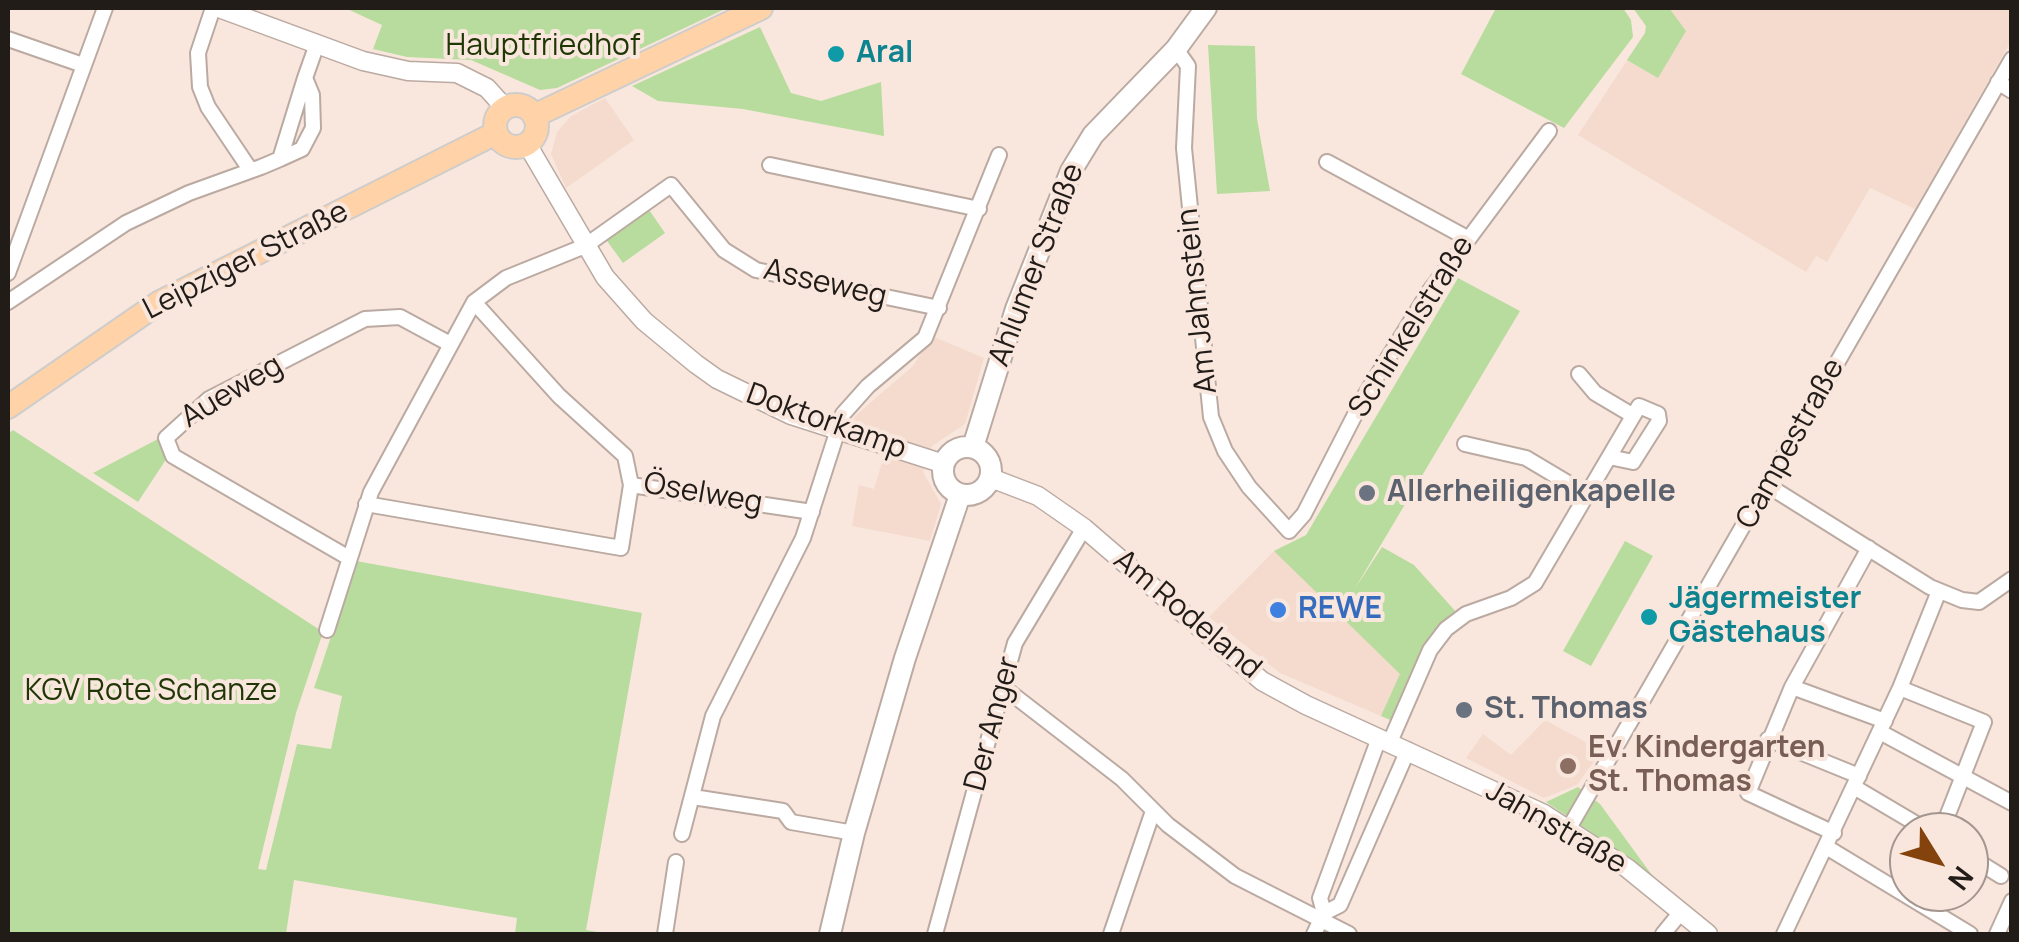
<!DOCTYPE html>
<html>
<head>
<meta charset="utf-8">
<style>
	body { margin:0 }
	#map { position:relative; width:2019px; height:942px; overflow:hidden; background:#f9e7de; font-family:Manrope,sans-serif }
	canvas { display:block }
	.frame { position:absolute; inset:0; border:10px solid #221c19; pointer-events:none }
	.north { position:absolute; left:1889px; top:812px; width:100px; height:100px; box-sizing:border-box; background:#f9e7de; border:2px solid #a3968f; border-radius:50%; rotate:127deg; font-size:28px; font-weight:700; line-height:40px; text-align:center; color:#221c19 }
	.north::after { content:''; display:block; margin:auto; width:35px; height:45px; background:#84430d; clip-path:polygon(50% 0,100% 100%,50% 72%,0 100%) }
</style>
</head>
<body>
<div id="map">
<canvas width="2019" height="942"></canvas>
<div class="frame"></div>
<div class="north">N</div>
</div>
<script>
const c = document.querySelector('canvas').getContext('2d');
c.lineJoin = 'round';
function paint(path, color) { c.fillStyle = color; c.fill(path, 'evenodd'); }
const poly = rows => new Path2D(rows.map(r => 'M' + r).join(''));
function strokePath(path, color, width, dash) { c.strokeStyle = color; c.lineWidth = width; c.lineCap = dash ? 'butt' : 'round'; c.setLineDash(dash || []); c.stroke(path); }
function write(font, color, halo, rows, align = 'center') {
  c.font = font + ' Manrope,sans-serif'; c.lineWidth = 8; c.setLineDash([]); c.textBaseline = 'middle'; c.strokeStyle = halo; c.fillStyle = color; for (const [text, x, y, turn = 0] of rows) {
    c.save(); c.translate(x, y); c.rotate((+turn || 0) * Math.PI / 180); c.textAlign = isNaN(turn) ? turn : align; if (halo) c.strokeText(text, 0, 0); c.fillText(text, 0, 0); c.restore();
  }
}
paint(poly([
	[1633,8,2011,8,2011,41,1915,209,1870,188,1827,262,1816,256,1806,272,1578,135,1645,33,1646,26],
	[605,98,634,140,566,188,551,154,557,132,571,116],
	[932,336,984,358,965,424,932,446,923,472,941,504,930,541,852,526,859,485,874,489,890,436,852,422,855,416,913,366],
	[1285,545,1408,673,1388,719,1280,673,1209,617,1274,551],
	[1545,720,1602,751,1577,785,1544,798,1466,758,1483,734,1511,755]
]), '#f4dbce');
paint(poly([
	[345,8,727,8,557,88,540,90,471,60,407,57,373,49,382,25],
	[1496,8,1623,8,1631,20,1633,37,1564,128,1461,74],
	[1633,8,1669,8,1686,31,1658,78,1627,60,1645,33,1646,26],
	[760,27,791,93,821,101,881,82,884,136,743,109,658,101,632,86],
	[1208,45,1255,46,1257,119,1270,191,1217,194],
	[645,204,665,233,623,263,602,234],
	[1458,278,1520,311,1354,590,1382,547,1414,565,1457,613,1395,722,1381,716,1400,674,1274,551,1306,535],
	[13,430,323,632,296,713,258,869,266,870,297,744,331,749,342,696,314,688,356,561,642,613,586,930,609,934,515,934,517,918,294,880,286,934,8,934,8,434],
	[158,439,167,458,138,502,93,473],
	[1625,541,1653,556,1591,666,1563,651],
	[1578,787,1600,804,1660,886,1623,854,1546,802]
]), '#b8dc9d');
const minor = poly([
	[213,8,198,53,200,87,208,107,249,168],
	[8,39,83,65],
	[1176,49,1188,66,1184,148,1211,417,1225,451,1249,487,1289,531,1304,514,1364,397,1429,292,1549,131],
	[305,78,317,44],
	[1998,82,2012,91],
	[1327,162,1467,238],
	[770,165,979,209],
	[8,273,105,8],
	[8,302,126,223,189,193,261,167,280,159,302,149,313,128,312,95,305,78,280,159],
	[474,302,559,396,625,456,631,485,812,512],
	[1579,374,1595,393,1632,415],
	[1465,444,1526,458,1588,495],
	[1767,485,1930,587,1962,600,1979,602,2012,579],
	[366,504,621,548,631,485],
	[349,558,173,456,166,438,209,399,365,319,400,317,450,344],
	[327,630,371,492,474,302,506,278,585,246,671,185,724,250,756,270,939,308],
	[1003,687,1122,779,1168,825,1235,876,1349,934],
	[1792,687,1885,721],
	[1900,688,1984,722,1941,832],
	[1880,732,2012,803],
	[1768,739,1859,776],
	[1390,742,1430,650,1446,629,1466,614,1511,598,1535,583,1639,406,1658,414,1659,421,1633,462,1609,457],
	[1854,787,1930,832],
	[693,797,783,811,791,822,854,833],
	[1569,828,2012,59],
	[1834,833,1748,793,1792,687,1869,548],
	[682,834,713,716,803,538,843,414,868,386,925,338,999,155],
	[1828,848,1970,934],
	[1969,856,2001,876],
	[1324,913,1340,905,1408,750],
	[665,934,676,862],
	[935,934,1015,643,1084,528],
	[1111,934,1153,811],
	[1314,934,1324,913,1320,898,1379,738],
	[1663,934,1681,912],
	[1784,934,1900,688,1939,591],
	[1997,934,2012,901]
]);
const tertiary = poly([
	[219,8,363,61,408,71,457,73,487,88,505,108],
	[527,144,605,277,644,321,696,364,717,379,791,415,944,464],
	[991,478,1038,496,1084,528,1262,681,1306,705,1544,814,1627,868,1708,934]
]);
const secondary = poly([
	'943 471a24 24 0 1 1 48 0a24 24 0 1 1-48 0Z',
	[973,447,1016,309,1071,171,1093,135,1176,49,1206,8],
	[830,934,854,833,905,658,960,495]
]);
const primary = poly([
	'495 126a21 21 0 1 1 42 0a21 21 0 1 1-42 0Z',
	[534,116,761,8],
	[8,407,160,302,496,133]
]);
strokePath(minor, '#bbaaa1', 18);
strokePath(tertiary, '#bbaaa1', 21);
strokePath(secondary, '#bbaaa1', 24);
strokePath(primary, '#cecdcc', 26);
strokePath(minor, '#fff', 14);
strokePath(tertiary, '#fff', 18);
strokePath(secondary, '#fff', 20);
strokePath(primary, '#ffd3a7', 22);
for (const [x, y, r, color] of [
	[836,54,10,"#0f9aa8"],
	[1367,493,10,"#6b7280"],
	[1278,610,10,"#3f7fe0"],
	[1649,617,10,"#0f9aa8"],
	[1464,710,10,"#6b7280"],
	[1568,766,10,"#8d6e63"]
]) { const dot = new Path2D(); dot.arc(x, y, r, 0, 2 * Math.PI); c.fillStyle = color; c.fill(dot); strokePath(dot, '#f9e7de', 4); }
write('30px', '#1f3705', '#f9e7de', [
	["Hauptfriedhof",543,47],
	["KGV Rote Schanze",151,692]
]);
write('bold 30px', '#0d838f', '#f9e7de', [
	["Aral",856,54],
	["Jägermeister",1669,600],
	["Gästehaus",1669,634]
], 'left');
write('30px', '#221c19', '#f9e7de', [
	["Leipziger Straße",246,261,-27],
	["Ahlumer Straße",1037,265,-69],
	["Asseweg",825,284,13],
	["Am Jahnstein",1198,301,-96],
	["Schinkelstraße",1412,327,-58],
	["Aueweg",232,392,-31],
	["Doktorkamp",826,422,20],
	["Campestraße",1791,444,-61],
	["Öselweg",703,494,10],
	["Am Rodeland",1187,615,40],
	["Der Anger",993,724,-75],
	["Jahnstraße",1556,828,30]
]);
write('bold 30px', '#5b616d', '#f9e7de', [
	["Allerheiligenkapelle",1387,493],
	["St. Thomas",1484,710]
], 'left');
write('bold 30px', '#366cbe', '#f9e7de', [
	["REWE",1298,610]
], 'left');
write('bold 30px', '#785e54', '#f9e7de', [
	["Ev. Kindergarten",1588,749],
	["St. Thomas",1588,783]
], 'left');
</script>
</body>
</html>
